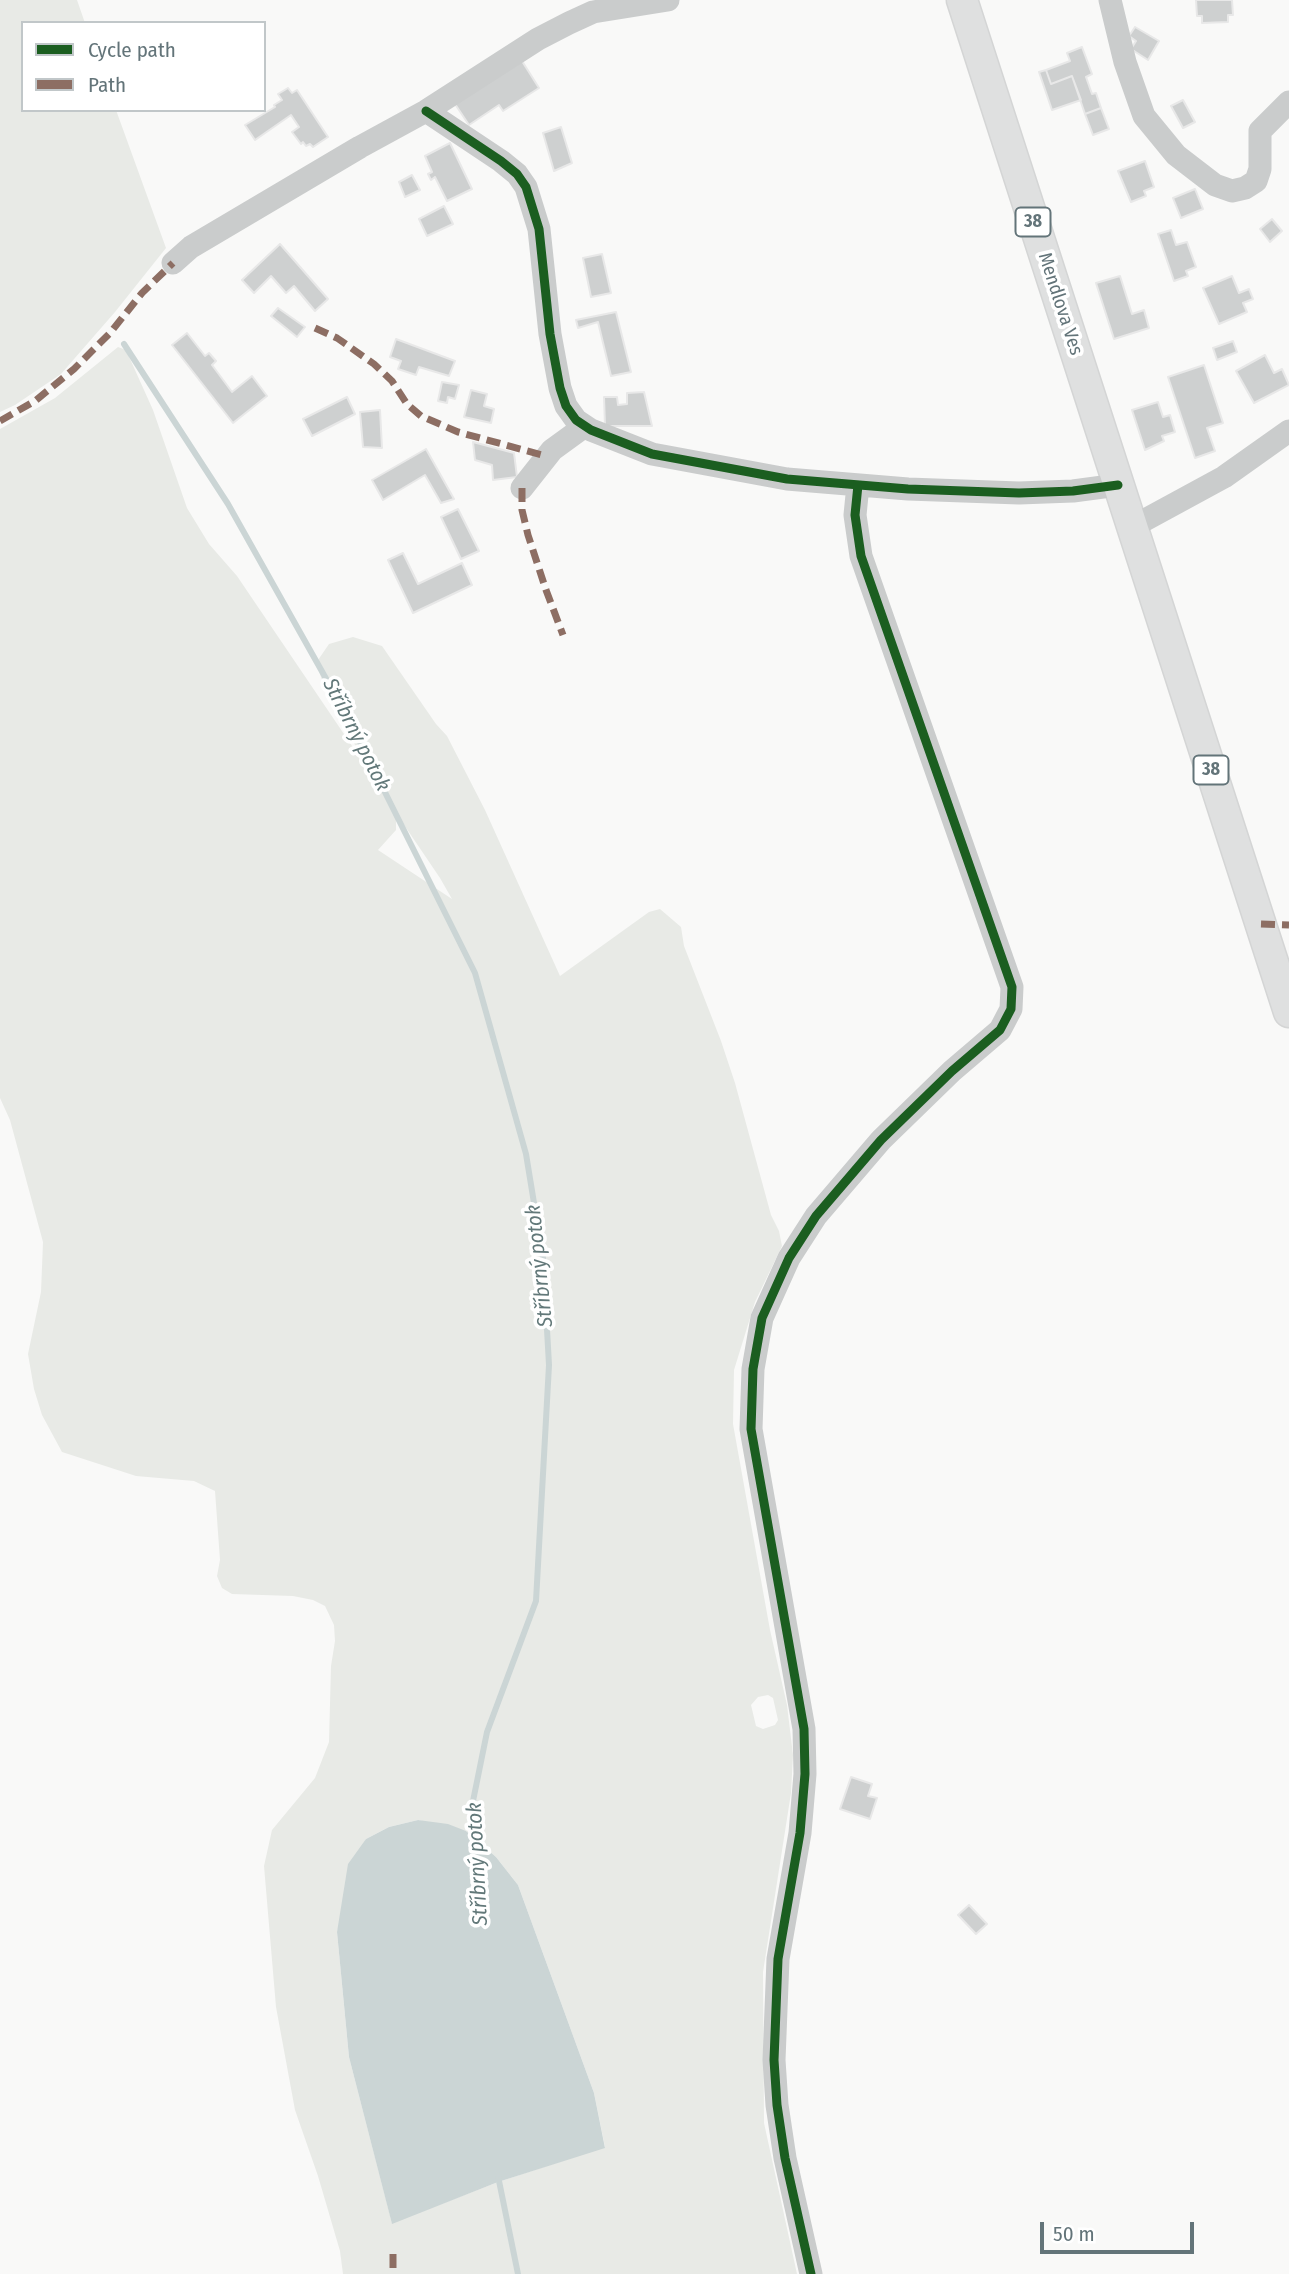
<!DOCTYPE html>
<html>
<head>
<meta charset="utf-8">
<style>
	body { margin:0 }
	#map { position:relative; width:1289px; height:2274px; overflow:hidden; background:#f9f9f8; font-family:"Fira Sans Condensed",sans-serif }
	canvas { display:block }
	.legend { position:absolute; left:21px; top:21px; width:245px; height:91px; box-sizing:border-box; background:#fff; border:2px solid #c1c7c9; margin:0; padding:9px 12px; list-style:none; font-size:21px; color:#637479 }
	.legend li { display:flex; align-items:center; gap:14px; height:35px }
	.legend b { width:35px; border:2px solid #c1c7c9 }
	.scale { position:absolute; left:1040px; top:2222px; width:154px; height:32px; box-sizing:border-box; border:4px solid #637479; border-top:0; padding-left:9px; font-size:21px; line-height:24px; white-space:nowrap; color:#637479; -webkit-text-stroke:5px #fff; paint-order:stroke }
</style>
</head>
<body>
<div id="map">
<canvas width="1289" height="2274"></canvas>
<ul class="legend">
<li><b style="height:9px;background:#1b5e20"></b>Cycle path</li>
<li><b style="height:9px;background:#8d6e63"></b>Path</li>
</ul>
<div class="scale">50 m</div>
</div>
<script>
const c = document.querySelector('canvas').getContext('2d');
c.lineJoin = 'round';
function paint(path, color) { c.fillStyle = color; c.fill(path, 'evenodd'); }
const poly = rows => new Path2D(rows.map(r => 'M' + r).join(''));
function strokePath(path, color, width, dash) { c.strokeStyle = color; c.lineWidth = width; c.lineCap = dash ? 'butt' : 'round'; c.setLineDash(dash || []); c.stroke(path); }
function write(font, color, halo, rows, align = 'center') {
  c.font = font + ' "Fira Sans Condensed",sans-serif'; c.lineWidth = 7; c.setLineDash([]); c.textBaseline = 'middle'; c.strokeStyle = halo; c.fillStyle = color; for (const [text, x, y, turn = 0] of rows) {
    c.save(); c.translate(x, y); c.rotate((+turn || 0) * Math.PI / 180); c.textAlign = isNaN(turn) ? turn : align; if (halo) c.strokeText(text, 0, 0); c.fillText(text, 0, 0); c.restore();
  }
}
paint(poly([
	[0,0,77,0,85,23,23,23,23,110,116,110,166,248,115,312,61,374,15,405,0,412],
	[118,347,126,350,153,410,187,508,209,544,237,576,369,771,326,691,316,663,329,644,353,637,382,646,436,724,447,736,485,810,560,976,649,912,660,909,681,927,684,946,721,1041,735,1083,771,1215,779,1231,782,1246,755,1302,734,1370,733,1424,770,1630,787,1705,793,1755,791,1793,763,1972,764,2123,797,2274,343,2274,340,2251,318,2176,295,2110,276,2007,264,1866,272,1830,315,1778,329,1742,331,1666,335,1641,334,1625,325,1606,313,1600,293,1596,232,1594,222,1588,217,1576,220,1560,215,1491,194,1481,136,1476,62,1452,42,1415,34,1389,28,1354,41,1292,43,1242,10,1120,0,1098,0,429,55,398],
	[396,813,440,878,452,899,378,850,396,830],
	[768,1695,773,1698,778,1720,775,1725,763,1729,756,1726,751,1705,758,1697],
	[418,1820,466,1831,496,1857,518,1885,594,2093,605,2147,498,2182,392,2223,349,2057,337,1932,366,1839,389,1827]
]), '#e8eae6');
paint(poly([
	[418,1820,448,1824,466,1831,496,1857,518,1885,594,2093,605,2148,498,2182,392,2224,349,2057,337,1932,348,1864,366,1839,389,1827]
]), '#cbd5d5');
strokePath(poly([
	[124,344,228,504,347,716,475,973,526,1154,543,1258,549,1365,536,1601,487,1732,472,1806,475,1844],
	[498,2176,518,2274]
]), '#cbd5d5', 6);
const building = poly([
	[1196,0,1232,0,1233,15,1228,15,1228,22,1202,23,1202,16,1197,16,1196,0],
	[1135,27,1159,41,1148,60,1131,49,1136,41,1129,36,1135,27],
	[1082,47,1092,74,1086,77,1092,94,1096,93,1101,108,1085,114,1072,76,1051,84,1046,70,1070,61,1067,53,1082,47],
	[522,61,539,88,503,111,499,105,469,125,455,104,522,61],
	[1046,70,1051,84,1072,76,1081,100,1052,110,1039,72,1046,70],
	[288,88,292,93,297,90,328,137,313,147,310,144,306,146,303,142,301,144,292,132,299,127,291,115,255,140,245,125,275,107,274,105,282,100,278,94,288,88],
	[1183,100,1195,122,1183,128,1171,106,1183,100],
	[1101,108,1109,129,1093,135,1085,114,1101,108],
	[561,127,572,163,554,171,543,133,561,127],
	[450,143,472,189,447,201,435,177,431,180,428,174,432,172,425,156,450,143],
	[1145,161,1154,187,1144,191,1146,196,1131,202,1118,171,1145,161],
	[412,175,420,190,405,197,399,182,412,175],
	[1195,189,1203,209,1181,218,1173,198,1195,189],
	[444,206,453,224,427,236,419,219,444,206],
	[1272,219,1282,231,1270,242,1260,229,1272,219],
	[1171,230,1176,245,1187,242,1196,267,1186,271,1188,276,1174,281,1158,234,1171,230],
	[280,244,328,299,315,311,294,286,286,293,271,276,254,293,242,280,280,244],
	[602,254,611,293,591,297,583,258,602,254],
	[1120,276,1132,314,1144,310,1149,328,1114,339,1096,283,1120,276],
	[1232,276,1239,293,1249,289,1253,299,1243,303,1247,312,1219,324,1203,288,1232,276],
	[278,308,305,327,297,337,271,316,278,308],
	[616,312,631,372,611,376,598,322,578,328,576,320,616,312],
	[187,333,205,356,209,353,216,361,212,365,232,392,252,376,267,396,233,423,172,345,187,333],
	[396,339,455,361,449,376,419,367,416,375,398,369,401,361,390,357,396,339],
	[1233,341,1237,352,1217,360,1213,348,1233,341],
	[1265,355,1274,373,1282,369,1289,385,1254,403,1236,371,1265,355],
	[1204,365,1223,423,1207,428,1215,451,1195,458,1168,377,1204,365],
	[442,382,459,385,455,399,448,397,447,403,438,401,442,382],
	[471,390,487,394,484,406,494,409,491,423,464,417,471,390],
	[644,392,652,426,605,426,604,397,617,397,618,405,627,404,627,393,644,392],
	[347,397,355,414,312,436,303,419,347,397],
	[1158,402,1163,417,1170,415,1175,432,1162,436,1164,441,1145,450,1132,410,1158,402],
	[380,410,382,448,363,447,360,412,380,410],
	[473,442,514,453,517,477,493,480,492,465,475,460,473,442],
	[426,449,454,499,441,503,425,475,383,500,372,480,426,449],
	[458,509,479,551,461,559,441,517,458,509],
	[403,553,418,584,462,563,472,585,413,613,388,560,403,553],
	[851,1777,872,1784,868,1796,877,1798,870,1819,840,1809,851,1777],
	[969,1905,987,1924,976,1934,958,1915,969,1905]
]);
paint(building, '#ced0d0');
strokePath(building, '#e8e8e8', 2);
const major = poly([
	[962,0,1289,1012]
]);
strokePath(major, '#d4d5d5', 33);
strokePath(poly([
	[1110,0,1125,62,1144,116,1176,155,1215,185,1232,191,1245,188,1256,181,1260,169,1260,131,1289,102],
	[426,111,501,161,517,174,526,187,539,229,550,334,560,388,566,406,576,420,591,430,652,454,787,479,908,489,1019,493,1073,491,1118,485],
	[173,263,191,247,360,147,426,111,538,39,569,23,593,12,668,0],
	[522,488,552,450,585,426],
	[1132,527,1224,477,1289,431],
	[811,2274,785,2158,777,2105,774,2060,778,1959,800,1833,805,1774,804,1729,751,1429,753,1369,762,1318,789,1258,816,1216,881,1140,952,1071,1000,1030,1011,1009,1012,987,861,556,855,515,858,485]
]), '#cacccc', 23);
strokePath(major, '#dfe0e0', 30);
strokePath(poly([
	[315,328,337,338,374,364,392,381,407,404,421,416,458,432,546,456],
	[0,421,35,401,74,369,110,333,142,293,173,263],
	[522,488,522,510,528,535,546,590,563,635],
	[1261,924,1289,925],
	[393,2254,393,2274]
]), '#8d6e63', 7, [14, 7]);
strokePath(poly([
	[426,111,501,161,517,174,526,187,539,229,550,334,560,388,566,406,576,420,591,430,652,454,787,479,908,489,1019,493,1073,491,1118,485],
	[811,2274,785,2158,777,2105,774,2060,778,1959,800,1833,805,1774,804,1729,751,1429,753,1369,762,1318,789,1258,816,1216,881,1140,952,1071,1000,1030,1011,1009,1012,987,861,556,855,515,858,485]
]), '#1b5e20', 9);
for (const [x, y, w] of [
	[1033,222,35],
	[1211,770,35]
]) { const box = new Path2D(); box.roundRect(x - w / 2, y - 14.5, w, 29, 5); c.fillStyle = '#fff'; c.fill(box); strokePath(box, '#637479', 2); }
write('bold 18px', '#637479', null, [
	["38",1033,222],
	["38",1211,770]
]);
write('19px', '#637479', '#fff', [
	["Mendlova Ves",1060,304,72]
]);
write('italic 21px', '#627879', '#fff', [
	["Stříbrný potok",356,735,63],
	["Stříbrný potok",540,1266,-96],
	["Stříbrný potok",478,1864,-93]
]);
</script>
</body>
</html>
